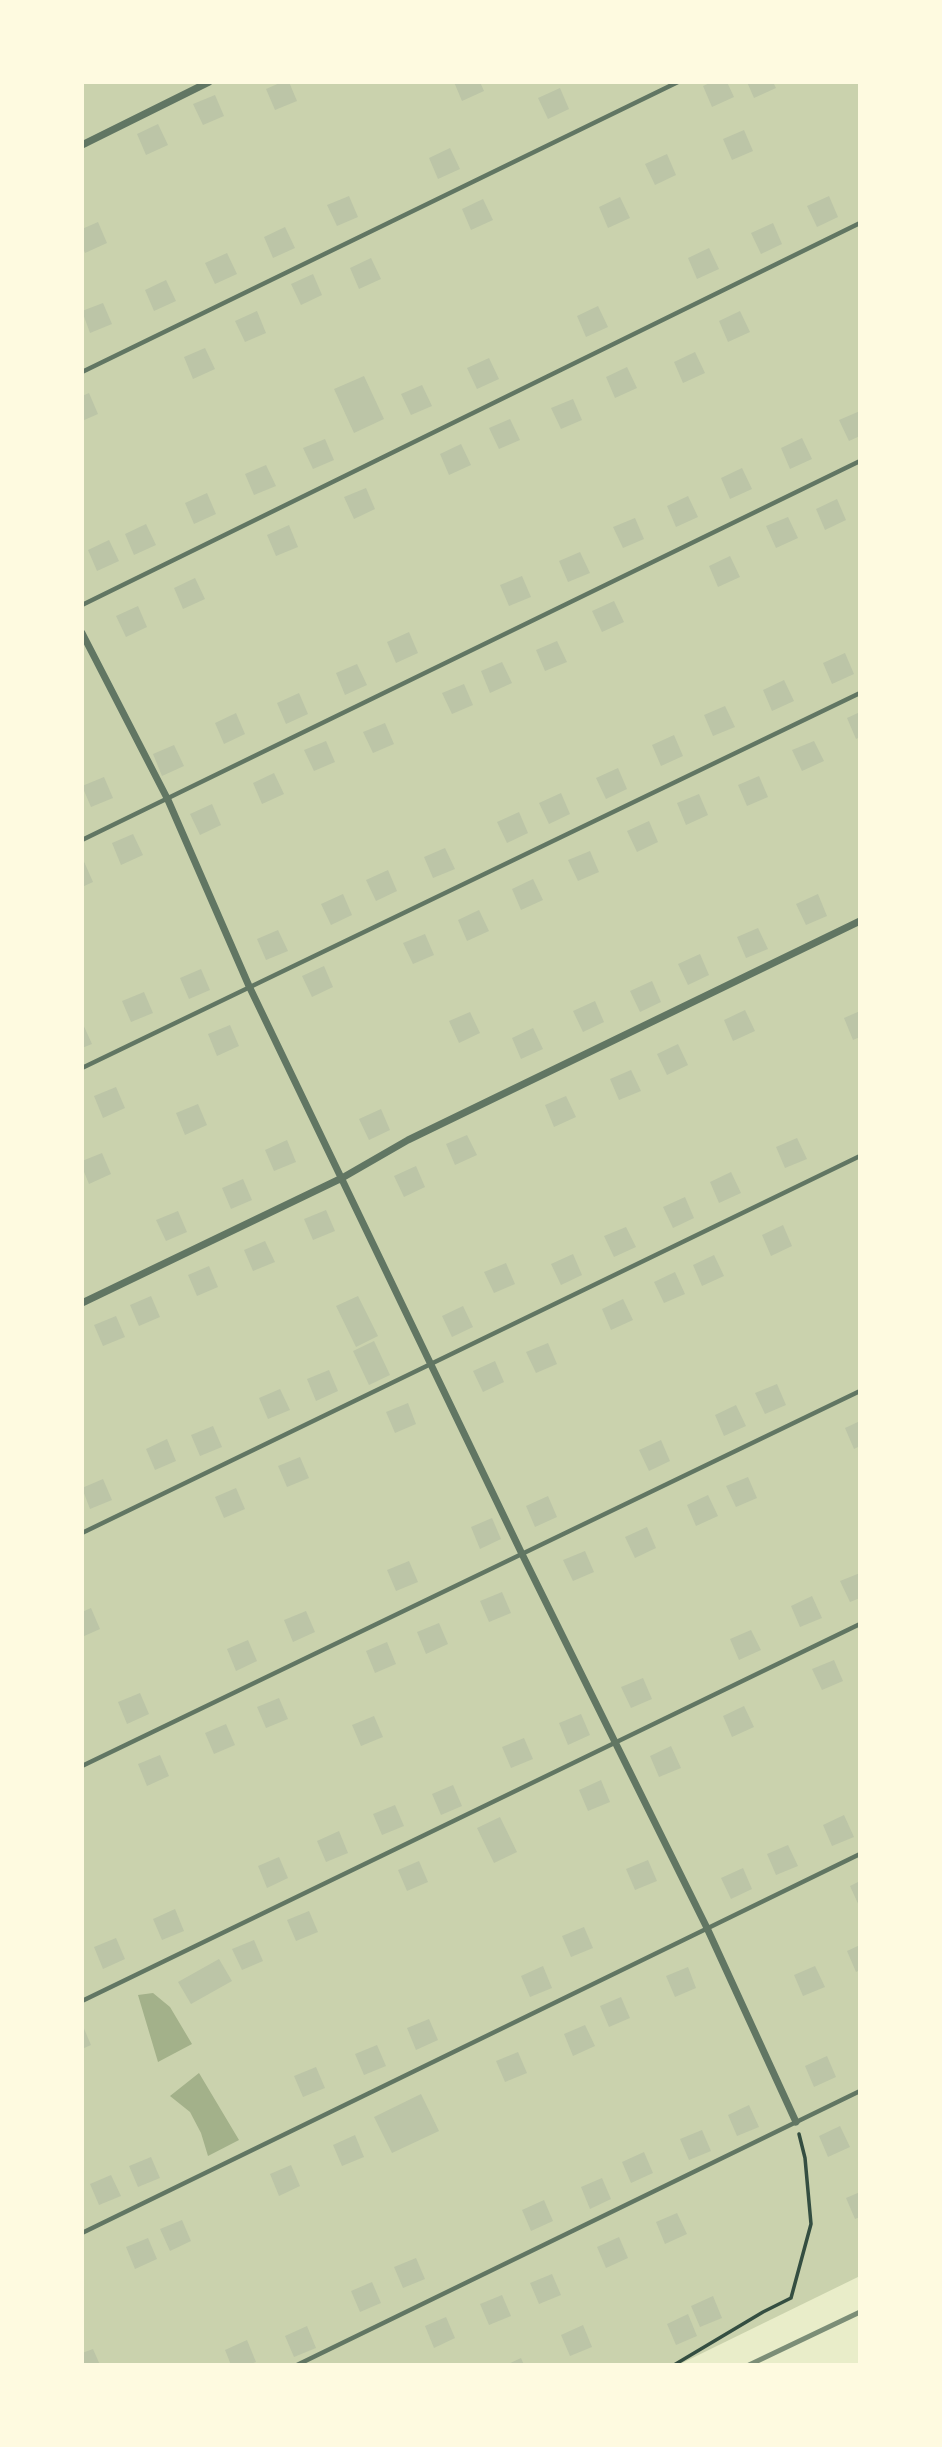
<!DOCTYPE html>
<html>
<head>
<meta charset="utf-8">
<style>
	body { margin:0 }
	#map { position:relative; width:942px; height:2447px; overflow:hidden; background:#e9edc9; font-family:"DM Sans",sans-serif }
	canvas { display:block }
	.frame { position:absolute; inset:0; border:84px solid #fefae0; pointer-events:none }
</style>
</head>
<body>
<div id="map">
<canvas width="942" height="2447"></canvas>
<div class="frame"></div>
</div>
<script>
const c = document.querySelector('canvas').getContext('2d');
c.lineJoin = 'round';
function paint(path, color) { c.fillStyle = color; c.fill(path, 'evenodd'); }
const poly = rows => new Path2D(rows.map(r => 'M' + r).join(''));
function strokePath(path, color, width, dash) { c.strokeStyle = color; c.lineWidth = width; c.lineCap = dash ? 'butt' : 'round'; c.setLineDash(dash || []); c.stroke(path); }
paint(poly([
	[82,82,860,82,860,2276,678,2365,82,2365]
]), '#cad2ad');
paint(poly([
	[153,1993,170,2007,192,2044,158,2062,138,1995],
	[199,2073,239,2140,208,2156,201,2133,190,2112,170,2096]
]), '#a3b18a');
paint(poly([
	[282,82,289,82,297,101,275,110,266,89],
	[454,82,480,82,484,91,462,101],
	[712,82,727,82,734,97,712,107,703,86],
	[747,82,773,82,776,88,754,98],
	[560,88,569,109,548,119,538,98],
	[215,95,224,116,203,125,193,104],
	[158,124,168,145,146,155,137,134],
	[744,130,753,151,732,160,723,139],
	[450,148,460,169,438,179,429,158],
	[667,154,676,175,655,185,645,164],
	[349,196,358,217,337,226,327,205],
	[829,196,838,217,817,227,807,206],
	[620,197,630,218,608,228,599,207],
	[483,199,493,220,471,230,462,209],
	[98,222,107,243,85,253,82,246,82,229],
	[773,223,782,244,761,254,751,233],
	[285,227,295,248,273,258,264,237],
	[709,248,719,269,697,279,688,258],
	[227,253,237,274,215,284,205,263],
	[371,258,381,279,359,289,350,268],
	[313,274,322,295,301,305,291,284],
	[166,280,176,301,154,311,145,290],
	[103,303,112,324,90,333,82,311],
	[598,306,608,327,586,337,577,316],
	[257,311,266,333,245,342,235,321],
	[740,311,750,332,728,342,719,321],
	[205,348,215,369,193,379,184,357],
	[695,352,705,373,683,383,674,362],
	[489,358,499,379,477,389,467,368],
	[627,367,637,388,615,398,606,377],
	[364,376,384,419,354,433,334,389],
	[422,385,432,406,411,415,401,394],
	[89,393,98,414,82,421,82,396],
	[573,399,582,420,561,429,551,408],
	[860,411,860,436,849,441,839,420],
	[510,419,520,440,499,449,489,428],
	[802,438,812,459,790,469,781,448],
	[325,439,334,460,313,469,303,448],
	[461,444,471,465,449,475,440,454],
	[266,465,276,486,254,495,245,474],
	[742,468,752,489,730,499,721,478],
	[366,488,375,509,354,519,344,497],
	[207,493,216,514,194,524,185,503],
	[688,496,698,517,676,527,667,506],
	[837,499,846,520,825,530,816,509],
	[788,517,798,538,776,548,766,526],
	[635,518,644,539,623,548,613,527],
	[146,524,156,545,134,555,125,534],
	[289,525,298,547,276,556,267,535],
	[109,540,119,561,97,571,88,550],
	[580,552,590,573,568,582,559,561],
	[730,556,740,577,718,587,709,566],
	[522,576,531,597,509,606,500,585],
	[195,578,205,599,183,609,174,588],
	[614,601,624,622,602,632,592,611],
	[138,606,147,627,126,637,116,616],
	[409,632,418,653,396,663,387,642],
	[557,641,567,662,545,671,536,650],
	[845,653,854,674,832,684,823,663],
	[502,662,512,683,490,693,481,671],
	[357,664,367,685,345,695,336,673],
	[784,680,794,701,772,711,763,690],
	[464,684,473,705,452,714,442,693],
	[299,693,308,714,286,724,277,703],
	[725,706,735,727,713,736,704,715],
	[860,712,860,737,856,739,847,718],
	[236,713,245,734,224,744,215,723],
	[385,723,394,744,373,753,363,732],
	[674,735,683,756,661,766,652,745],
	[326,741,335,762,314,771,304,750],
	[814,741,824,761,802,771,792,750],
	[174,745,184,766,162,776,153,754],
	[618,768,627,789,606,799,596,778],
	[274,773,284,794,262,804,253,783],
	[759,776,768,797,747,806,738,785],
	[104,777,113,798,91,807,82,786],
	[561,793,570,814,549,824,539,803],
	[699,794,708,815,686,825,677,803],
	[212,804,221,825,200,835,190,814],
	[519,812,528,833,507,843,497,822],
	[649,821,658,842,637,852,627,831],
	[133,834,143,855,121,865,112,843],
	[445,848,455,869,433,878,424,857],
	[590,851,599,872,578,881,568,860],
	[82,857,93,882,82,887],
	[388,870,397,891,376,901,366,880],
	[533,879,543,900,521,910,512,889],
	[343,894,352,915,331,925,321,904],
	[818,894,827,916,806,925,796,904],
	[479,910,489,931,467,941,458,920],
	[758,928,768,949,746,958,737,937],
	[278,930,288,951,266,960,257,939],
	[425,934,434,955,413,964,403,943],
	[700,954,709,975,688,985,678,964],
	[324,966,333,987,312,997,302,976],
	[201,969,210,990,189,999,180,978],
	[652,981,661,1002,640,1012,630,991],
	[144,992,153,1013,131,1022,122,1001],
	[595,1001,604,1022,583,1032,573,1011],
	[745,1010,755,1031,733,1041,724,1020],
	[860,1011,860,1037,853,1040,844,1018],
	[470,1012,480,1033,459,1043,449,1021],
	[82,1022,92,1044,82,1048],
	[230,1025,239,1046,217,1056,208,1034],
	[533,1028,543,1049,521,1059,512,1038],
	[678,1044,688,1065,667,1075,657,1054],
	[631,1070,641,1091,619,1100,610,1079],
	[116,1087,125,1108,103,1118,94,1096],
	[566,1096,576,1117,554,1127,545,1105],
	[198,1104,207,1125,185,1135,176,1113],
	[381,1109,390,1130,369,1140,359,1119],
	[467,1135,477,1155,455,1165,446,1144],
	[797,1138,807,1159,785,1168,776,1147],
	[287,1140,296,1162,274,1171,265,1150],
	[102,1153,111,1174,89,1184,82,1167,82,1161],
	[416,1166,425,1187,404,1197,394,1176],
	[731,1172,741,1193,719,1203,710,1182],
	[243,1179,252,1200,231,1209,222,1188],
	[685,1197,694,1218,673,1228,663,1207],
	[326,1210,335,1231,313,1240,304,1219],
	[178,1211,187,1232,166,1241,156,1220],
	[783,1225,792,1246,771,1256,762,1235],
	[626,1227,636,1247,614,1257,604,1236],
	[265,1241,275,1262,253,1271,244,1250],
	[573,1254,582,1275,561,1285,551,1264],
	[714,1255,724,1276,702,1286,693,1265],
	[506,1263,515,1284,494,1293,484,1272],
	[209,1266,218,1287,197,1296,188,1275],
	[675,1272,685,1294,664,1303,654,1282],
	[151,1296,160,1317,139,1326,130,1305],
	[358,1296,378,1336,356,1347,336,1306],
	[623,1299,633,1320,611,1330,602,1309],
	[463,1306,473,1327,452,1337,442,1316],
	[116,1316,125,1337,103,1346,94,1325],
	[374,1341,390,1375,369,1385,353,1351],
	[548,1343,557,1364,536,1373,526,1352],
	[495,1361,504,1382,483,1392,473,1371],
	[329,1370,338,1391,316,1401,307,1379],
	[777,1384,786,1405,765,1414,755,1393],
	[280,1389,290,1410,268,1419,259,1398],
	[408,1403,416,1424,395,1433,386,1412],
	[736,1405,746,1426,724,1436,715,1415],
	[860,1421,860,1446,854,1449,845,1428],
	[213,1426,222,1447,200,1456,191,1435],
	[167,1439,176,1461,155,1470,146,1449],
	[661,1440,670,1461,649,1471,639,1450],
	[300,1457,309,1478,287,1487,278,1466],
	[748,1477,757,1498,736,1507,726,1486],
	[103,1479,112,1500,90,1509,82,1488],
	[236,1488,245,1509,224,1518,215,1497],
	[708,1495,718,1516,696,1526,687,1505],
	[548,1496,557,1517,535,1527,526,1506],
	[492,1518,501,1539,480,1549,471,1527],
	[647,1527,656,1548,635,1558,625,1537],
	[585,1551,594,1572,573,1581,563,1560],
	[409,1561,418,1582,396,1591,387,1570],
	[860,1573,860,1598,850,1602,840,1581],
	[502,1592,511,1613,489,1622,480,1601],
	[812,1596,822,1618,800,1627,791,1606],
	[91,1608,100,1629,82,1637,82,1612],
	[306,1611,315,1632,293,1642,284,1620],
	[439,1623,448,1644,426,1654,417,1632],
	[751,1630,761,1650,739,1660,730,1639],
	[248,1640,257,1661,236,1671,227,1649],
	[387,1642,396,1664,375,1673,366,1651],
	[834,1660,843,1681,822,1690,812,1669],
	[643,1678,652,1699,631,1708,621,1687],
	[140,1693,149,1714,127,1724,118,1702],
	[279,1698,288,1719,266,1728,257,1707],
	[744,1706,754,1727,732,1737,723,1716],
	[581,1714,590,1735,568,1745,559,1723],
	[374,1716,383,1737,361,1746,352,1725],
	[226,1724,235,1745,214,1754,205,1733],
	[524,1738,533,1759,511,1768,502,1747],
	[671,1746,681,1768,659,1777,650,1756],
	[160,1755,169,1776,147,1786,138,1764],
	[601,1780,610,1802,588,1811,579,1790],
	[453,1785,462,1806,441,1815,432,1794],
	[395,1805,404,1826,382,1835,373,1814],
	[844,1815,854,1837,832,1846,823,1825],
	[500,1817,517,1852,494,1863,477,1828],
	[339,1831,348,1853,326,1862,317,1841],
	[788,1845,798,1866,776,1875,767,1854],
	[279,1857,288,1878,267,1888,258,1866],
	[648,1860,657,1881,635,1890,626,1869],
	[419,1861,428,1882,407,1891,398,1870],
	[743,1868,752,1889,731,1899,721,1878],
	[860,1881,860,1908,850,1886],
	[175,1909,184,1931,162,1940,153,1919],
	[309,1911,318,1932,296,1941,287,1920],
	[584,1927,593,1948,571,1957,562,1936],
	[116,1938,125,1959,103,1969,94,1947],
	[254,1940,263,1961,242,1970,232,1949],
	[860,1945,860,1970,856,1972,847,1951],
	[219,1959,232,1981,191,2004,178,1982],
	[543,1966,552,1988,530,1997,521,1976],
	[815,1966,825,1987,803,1996,794,1975],
	[688,1967,696,1988,675,1997,666,1976],
	[621,1997,630,2018,609,2027,600,2006],
	[429,2019,438,2040,416,2050,407,2028],
	[82,2024,91,2045,82,2049],
	[585,2025,595,2046,573,2056,564,2034],
	[377,2045,386,2066,364,2075,355,2054],
	[518,2052,527,2073,505,2082,496,2061],
	[827,2056,836,2077,814,2087,805,2066],
	[316,2067,325,2088,303,2097,294,2076],
	[421,2094,439,2131,392,2153,374,2117],
	[749,2105,759,2127,737,2136,728,2115],
	[840,2126,850,2147,828,2157,819,2136],
	[702,2130,711,2151,689,2160,680,2139],
	[355,2135,364,2157,342,2166,333,2145],
	[644,2152,653,2173,631,2183,622,2162],
	[151,2157,160,2178,138,2187,129,2166],
	[291,2165,300,2186,279,2196,270,2174],
	[111,2175,121,2196,99,2205,90,2184],
	[602,2178,611,2199,590,2209,581,2187],
	[860,2192,860,2217,855,2219,846,2198],
	[544,2200,553,2221,531,2231,522,2210],
	[677,2213,687,2234,665,2244,656,2222],
	[182,2220,191,2241,170,2251,160,2229],
	[619,2237,628,2258,606,2268,597,2247],
	[148,2238,157,2259,135,2269,126,2247],
	[416,2258,425,2279,403,2288,394,2267],
	[552,2274,561,2295,539,2304,530,2283],
	[372,2282,381,2303,360,2312,351,2291],
	[502,2295,511,2316,489,2325,480,2304],
	[713,2296,722,2318,700,2327,691,2306],
	[688,2314,697,2336,676,2345,667,2324],
	[446,2317,455,2338,434,2348,425,2326],
	[583,2325,592,2347,570,2356,561,2335],
	[307,2326,316,2348,294,2357,285,2336],
	[247,2340,256,2362,248,2365,231,2365,225,2350],
	[93,2349,100,2365,82,2365,82,2353],
	[521,2358,524,2365,506,2365]
]), '#bcc5a7');
strokePath(poly([
	[674,2365,763,2312,791,2298,811,2224,805,2158,799,2134]
]), '#344e41', 3.5);
strokePath(poly([
	[82,372,678,82],
	[82,605,860,223],
	[82,840,860,461],
	[82,1068,860,693],
	[82,1533,860,1156],
	[82,1766,860,1391],
	[82,2001,860,1624],
	[82,2233,860,1854],
	[297,2365,860,2091]
]), '#617663', 4.5);
strokePath(poly([
	[82,145,209,82],
	[82,633,168,800,249,986,522,1554,707,1928,796,2122],
	[82,1303,342,1178,408,1140,860,921]
]), '#617663', 7);
strokePath(poly([
	[749,2365,860,2312]
]), '#7c8e77', 5);
</script>
</body>
</html>
